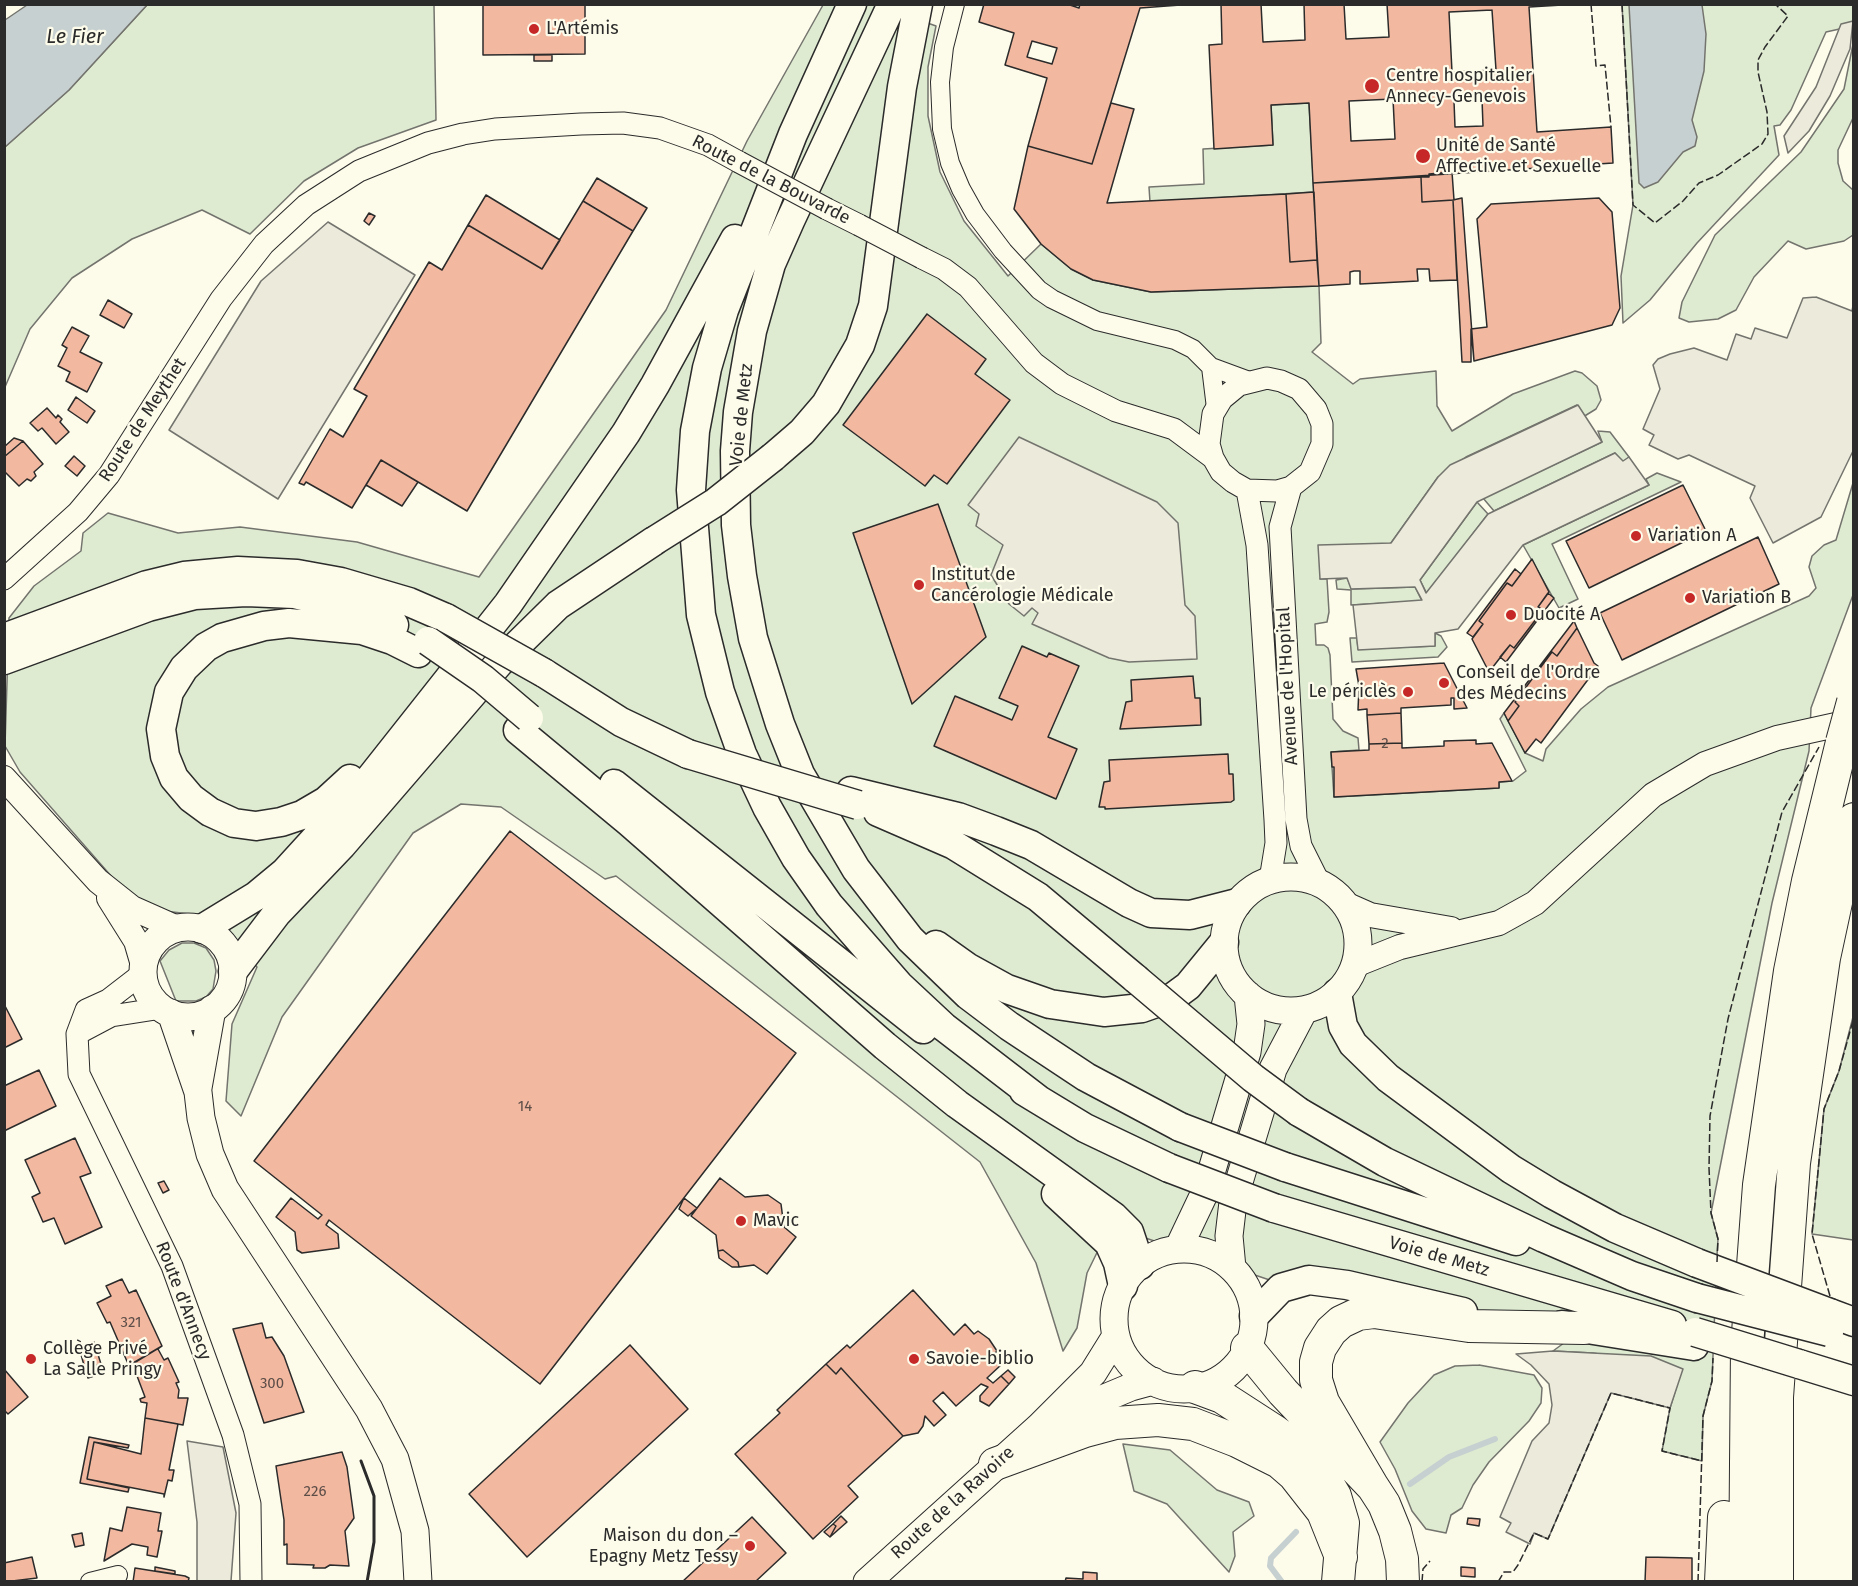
<!DOCTYPE html>
<html>
<head>
<meta charset="utf-8">
<style>
	body { margin:0 }
	#map { position:relative; width:1858px; height:1586px; overflow:hidden; background:#fdfbea; font-family:"Fira Sans",sans-serif }
	canvas { display:block }
	.frame { position:absolute; inset:0; border:6px solid #2b2b2b; pointer-events:none }
</style>
</head>
<body>
<div id="map">
<canvas width="1858" height="1586"></canvas>
<div class="frame"></div>
</div>
<script>
const c = document.querySelector('canvas').getContext('2d');
c.lineJoin = 'round';
function paint(path, color) { c.fillStyle = color; c.fill(path, 'evenodd'); }
const poly = rows => new Path2D(rows.map(r => 'M' + r).join(''));
function strokePath(path, color, width, dash) { c.strokeStyle = color; c.lineWidth = width; c.lineCap = dash ? 'butt' : 'round'; c.setLineDash(dash || []); c.stroke(path); }
function write(font, color, halo, rows, align = 'center') {
  c.font = font + ' "Fira Sans",sans-serif'; c.lineWidth = 4.5; c.setLineDash([]); c.textBaseline = 'middle'; c.strokeStyle = halo; c.fillStyle = color; for (const [text, x, y, turn = 0] of rows) {
    c.save(); c.translate(x, y); c.rotate((+turn || 0) * Math.PI / 180); c.textAlign = isNaN(turn) ? turn : align; if (halo) c.strokeText(text, 0, 0); c.fillText(text, 0, 0); c.restore();
  }
}
const green = poly([
	[147,5,434,5,436,120,358,148,304,181,250,234,202,210,132,239,72,278,30,329,5,387,5,147,69,90,147,5],
	[823,5,877,5,936,26,928,67,928,116,940,172,964,221,1008,276,1041,244,1071,269,1093,280,1151,292,1319,286,1321,343,1312,352,1353,384,1360,379,1436,371,1437,406,1452,431,1513,394,1575,371,1582,373,1597,386,1601,400,1596,409,1583,417,1577,405,1466,457,1438,477,1391,543,1320,579,1327,579,1329,612,1327,622,1315,624,1316,645,1324,645,1328,648,1330,655,1333,719,1343,731,1358,738,1359,750,1331,752,1334,797,1499,788,1499,782,1513,781,1526,771,1500,719,1504,713,1525,753,1543,761,1546,749,1581,709,1608,687,1809,596,1816,588,1809,567,1812,556,1824,545,1836,540,1853,483,1853,595,1811,708,1809,751,1772,903,1711,1213,1718,1239,1717,1255,1712,1381,1703,1416,1702,1461,1662,1451,1670,1408,1682,1369,1593,1353,1553,1351,1583,1329,1311,1294,1110,1226,1087,1273,1077,1328,1063,1351,1036,1263,980,1162,616,876,605,879,501,807,461,804,413,833,282,1017,241,1116,226,1101,232,1024,257,967,207,916,147,909,112,877,20,772,5,746,9,618,34,586,81,551,83,533,108,513,178,533,240,527,357,542,479,577,666,310,747,141,823,5],
	[1622,5,1854,5,1853,26,1826,32,1791,110,1780,125,1774,126,1779,155,1697,243,1650,300,1623,323,1621,276,1633,205,1622,5],
	[1853,44,1853,118,1838,150,1838,163,1843,181,1853,190,1853,235,1844,241,1806,249,1788,241,1754,277,1736,310,1718,319,1689,322,1679,318,1682,302,1715,235,1801,152,1844,89,1853,44],
	[1309,103,1314,192,1150,202,1149,187,1204,184,1203,149,1273,145,1271,105,1309,103],
	[1598,431,1610,432,1629,457,1623,462,1615,453,1494,511,1483,498,1602,442,1598,431],
	[1657,473,1681,482,1552,544,1578,599,1559,608,1523,545,1649,485,1646,479,1657,473],
	[1477,502,1488,514,1427,594,1420,580,1477,502],
	[1347,578,1352,589,1415,587,1422,601,1351,605,1351,590,1337,589,1336,580,1347,578],
	[1435,633,1441,636,1447,647,1438,657,1352,662,1350,638,1357,638,1358,649,1435,646,1435,633],
	[182,943,194,943,206,948,214,960,216,971,213,989,206,997,196,1001,176,1001,160,961,169,950,182,943],
	[1853,1017,1853,1240,1812,1234,1824,1109,1839,1071,1853,1017],
	[1479,1365,1534,1375,1542,1388,1541,1403,1529,1421,1489,1462,1473,1485,1462,1508,1451,1515,1446,1533,1426,1529,1412,1511,1395,1469,1380,1442,1408,1403,1434,1375,1455,1366,1479,1365],
	[1123,1444,1170,1450,1217,1490,1249,1502,1254,1516,1233,1532,1235,1556,1229,1572,1167,1504,1134,1491,1123,1444]
]);
paint(green, '#deebd1');
strokePath(green, '#74746e', 1.5);
const parking = poly([
	[1853,21,1850,49,1830,96,1809,131,1788,153,1784,136,1816,87,1841,24,1853,21],
	[328,222,415,275,278,499,169,430,261,281,328,222],
	[1816,297,1852,311,1853,306,1853,451,1821,517,1773,543,1750,498,1755,486,1689,455,1678,459,1649,445,1654,435,1643,429,1660,389,1653,365,1658,359,1670,354,1694,348,1727,360,1736,334,1751,339,1755,328,1787,338,1803,298,1816,297],
	[1578,405,1602,442,1477,502,1420,580,1426,593,1488,514,1615,453,1623,461,1629,457,1649,485,1523,545,1458,629,1435,633,1435,646,1358,650,1353,605,1422,600,1415,587,1351,589,1347,578,1320,579,1318,545,1391,543,1438,477,1450,465,1578,405],
	[1019,437,1157,502,1178,523,1185,605,1195,616,1197,659,1129,662,1109,658,1032,624,1038,613,1032,608,1024,616,1009,604,991,575,1003,545,976,526,979,514,968,505,1019,437],
	[1553,1351,1651,1356,1683,1369,1670,1408,1611,1393,1548,1539,1534,1533,1530,1544,1506,1532,1511,1523,1500,1517,1532,1441,1549,1423,1552,1405,1549,1384,1531,1365,1516,1354,1553,1351],
	[187,1441,223,1447,236,1513,231,1581,197,1581,197,1522,187,1441]
]);
paint(parking, '#eceadb');
strokePath(parking, '#74746e', 1.5);
const water = poly([
	[27,5,147,5,69,90,5,147,5,20,27,5],
	[1629,5,1702,5,1706,34,1704,71,1692,120,1697,137,1695,146,1683,152,1658,182,1644,188,1639,183,1629,5]
]);
paint(water, '#c7d0d0');
strokePath(water, '#74746e', 1.5);
strokePath(poly([
	[1410,1484,1449,1457,1495,1439],
	[1282,1582,1270,1566,1271,1558,1296,1532]
]), '#c7d0d0', 6);
const building = poly([
	[483,4,585,4,585,54,483,55,483,4],
	[984,4,1067,4,1079,8,1080,4,1194,4,1140,8,1092,164,1028,146,1047,78,1005,65,1014,33,979,22,984,4],
	[1032,41,1057,48,1052,64,1027,57,1032,41],
	[1221,4,1261,4,1263,42,1305,40,1304,4,1344,4,1346,39,1389,37,1387,4,1579,4,1529,7,1537,132,1611,127,1613,163,1313,183,1309,103,1271,105,1273,145,1214,149,1209,45,1222,44,1221,4],
	[1492,10,1496,70,1452,72,1449,12,1492,10],
	[1393,99,1395,139,1351,141,1349,101,1393,99],
	[1482,99,1483,126,1455,127,1454,101,1482,99],
	[534,55,552,55,552,61,534,61,534,55],
	[1111,103,1134,109,1107,203,1286,194,1290,262,1317,260,1319,286,1151,292,1093,280,1071,269,1041,244,1014,209,1028,146,1092,164,1111,103],
	[1452,172,1454,200,1422,202,1421,177,1429,177,1429,174,1452,172],
	[1421,177,1422,202,1453,200,1457,280,1430,281,1429,269,1417,269,1418,281,1360,284,1360,271,1354,271,1350,272,1350,284,1319,286,1313,183,1421,177],
	[597,178,647,208,633,231,583,201,597,178],
	[1314,192,1317,260,1290,262,1286,194,1314,192],
	[486,195,560,240,542,269,468,225,486,195],
	[1462,198,1474,361,1471,329,1471,362,1462,362,1453,200,1462,198],
	[1599,198,1612,212,1620,308,1612,325,1474,361,1471,329,1487,327,1477,219,1491,204,1599,198],
	[583,201,633,231,467,511,381,460,352,508,306,482,304,485,299,483,330,429,343,437,367,396,354,389,429,262,442,270,468,225,542,269,583,201],
	[369,213,375,216,369,225,364,221,369,213],
	[108,300,132,314,124,328,100,315,108,300],
	[927,314,986,359,975,374,1010,400,947,484,934,475,925,486,843,425,927,314],
	[72,327,89,336,80,352,102,363,87,392,66,381,70,372,58,366,67,348,62,345,72,327],
	[76,397,95,411,87,423,68,410,76,397],
	[47,408,56,418,58,415,62,419,60,422,69,432,56,444,42,428,38,431,30,423,47,408],
	[14,438,23,441,4,457,4,447,14,438],
	[23,441,43,464,34,472,36,476,31,481,27,479,19,486,4,471,4,457,23,441],
	[74,456,85,466,77,476,65,466,74,456],
	[381,460,418,482,402,506,366,485,381,460],
	[1683,485,1706,531,1589,588,1566,541,1683,485],
	[938,504,986,637,912,704,853,533,938,504],
	[1758,537,1779,584,1622,660,1600,613,1758,537],
	[1532,559,1549,592,1538,607,1543,610,1514,648,1510,645,1489,672,1472,639,1483,624,1479,621,1507,583,1512,586,1532,559],
	[1515,569,1521,574,1512,586,1507,583,1479,621,1483,624,1473,637,1467,633,1515,569],
	[1548,593,1554,598,1506,662,1500,657,1510,645,1514,648,1543,610,1538,607,1548,593],
	[1574,621,1577,628,1557,656,1552,652,1515,702,1519,706,1508,721,1504,713,1574,621],
	[1577,628,1594,663,1598,666,1541,743,1536,739,1525,753,1508,721,1519,706,1515,702,1552,652,1557,656,1577,628],
	[1022,646,1047,657,1049,653,1079,666,1048,737,1077,749,1056,799,934,746,955,696,1012,720,1018,706,999,698,1022,646],
	[1444,663,1467,708,1454,709,1454,698,1451,698,1451,705,1401,708,1401,713,1367,715,1367,709,1358,710,1359,686,1356,669,1444,663],
	[1193,676,1195,698,1200,698,1201,725,1120,729,1126,702,1132,701,1131,680,1193,676],
	[1401,713,1402,743,1369,744,1367,715,1401,713],
	[1476,740,1476,744,1492,743,1512,781,1499,782,1499,788,1334,797,1334,767,1332,767,1331,752,1369,750,1369,744,1402,743,1402,748,1444,746,1444,741,1476,740],
	[1228,754,1229,774,1233,774,1234,800,1231,802,1105,809,1105,807,1099,807,1104,782,1110,781,1109,760,1228,754],
	[510,831,796,1053,540,1384,329,1220,326,1225,338,1234,339,1248,302,1253,297,1250,295,1232,276,1217,291,1198,318,1219,322,1215,254,1161,510,831],
	[4,1004,22,1039,4,1048,4,1004],
	[39,1070,56,1106,4,1131,4,1086,39,1070],
	[75,1138,91,1173,80,1177,102,1227,65,1244,54,1218,43,1222,32,1197,40,1193,25,1160,75,1138],
	[720,1178,745,1197,768,1195,781,1204,784,1227,796,1237,767,1274,754,1265,739,1267,738,1262,723,1250,718,1251,716,1235,691,1216,720,1178],
	[164,1181,169,1190,163,1193,158,1183,164,1181],
	[684,1198,697,1208,688,1216,679,1209,684,1198],
	[723,1250,738,1262,739,1267,732,1267,719,1258,718,1251,723,1250],
	[122,1279,129,1293,136,1290,162,1346,129,1366,110,1322,107,1323,97,1303,111,1296,106,1286,122,1279],
	[913,1290,954,1335,965,1324,974,1334,978,1331,989,1339,997,1351,993,1355,1002,1364,987,1378,993,1383,1001,1376,1009,1384,989,1406,980,1401,980,1396,988,1387,981,1384,956,1406,943,1392,933,1401,946,1415,934,1426,925,1416,923,1426,918,1433,903,1436,841,1368,836,1374,826,1364,847,1345,850,1348,913,1290],
	[262,1323,266,1338,272,1337,284,1356,304,1412,264,1423,233,1329,262,1323],
	[94,1342,101,1364,85,1369,79,1347,94,1342],
	[630,1345,688,1409,527,1557,469,1494,630,1345],
	[162,1346,158,1349,164,1360,168,1358,179,1382,176,1383,179,1390,178,1398,188,1398,183,1425,145,1418,147,1403,141,1402,140,1399,145,1397,134,1368,129,1370,128,1366,162,1346],
	[101,1364,103,1373,88,1378,85,1369,101,1364],
	[826,1364,836,1374,841,1368,903,1436,848,1486,858,1497,813,1539,735,1454,780,1413,777,1410,826,1364],
	[4,1369,28,1397,8,1414,4,1410,4,1369],
	[1008,1370,1015,1377,1009,1384,1001,1376,1008,1370],
	[145,1418,178,1424,169,1470,174,1470,172,1481,168,1480,164,1497,164,1494,87,1479,94,1442,141,1454,145,1418],
	[89,1437,129,1445,128,1448,94,1442,87,1479,129,1488,128,1492,80,1483,89,1437],
	[342,1452,347,1467,354,1518,345,1531,349,1566,330,1565,325,1568,313,1568,314,1565,287,1564,287,1544,284,1545,284,1520,276,1466,342,1452],
	[127,1507,161,1513,158,1531,162,1531,157,1557,147,1555,148,1547,132,1544,104,1561,110,1528,122,1531,127,1507],
	[841,1516,847,1522,830,1537,836,1526,833,1524,841,1516],
	[752,1517,786,1553,755,1582,682,1582,752,1517],
	[1468,1518,1480,1519,1479,1526,1467,1524,1468,1518],
	[833,1524,836,1526,830,1537,824,1532,833,1524],
	[82,1533,84,1545,75,1547,72,1535,82,1533],
	[32,1557,37,1578,4,1582,4,1563,32,1557],
	[1646,1557,1692,1558,1692,1582,1645,1582,1646,1557],
	[155,1567,175,1571,175,1574,155,1571,155,1567],
	[1461,1567,1475,1568,1475,1577,1461,1576,1461,1567],
	[135,1568,185,1576,189,1578,188,1582,133,1582,135,1568],
	[1083,1572,1097,1573,1097,1582,1065,1582,1066,1578,1083,1579,1083,1572]
]);
paint(building, '#f2b8a0');
strokePath(building, '#2b2b2b', 1.5);
const minor = poly([
	[955,4,944,47,940,82,942,129,950,163,961,189,975,214,1003,251,1039,290,1052,299,1097,321,1175,340,1193,349,1211,367,1249,381],
	[1211,367,1216,408],
	[90,1582,118,1575]
]);
const tertiary = poly([
	[827,209,859,225],
	[922,258,944,269,968,287,1034,363,1062,384,1116,411,1174,429,1213,458,1221,472,1233,482,1247,490,1277,491,1291,487,1310,472,1322,444,1322,424,1316,409,1299,389,1281,381,1267,378,1239,385,1222,399,1213,414,1209,444,1213,458],
	[1291,487,1280,527,1296,819,1301,846,1319,882],
	[1247,490,1257,545,1275,820,1276,843,1270,880],
	[4,579,78,512,109,475,221,299,264,244,306,205,359,171,428,143,463,134,495,129,581,124,623,123,660,128,708,145,739,162],
	[143,973,108,1000,86,1010,77,1034,79,1074,172,1266,233,1435,250,1504,251,1582],
	[77,1034,111,1016,162,1008]
]);
const secondary = poly([
	[4,778,98,881,132,908,177,928],
	[109,898,136,941,143,965],
	[1345,904,1370,915,1451,929],
	[1355,965,1400,947,1499,923,1535,903,1653,795,1705,764,1777,738,1854,721]
]);
const primary = poly([
	'1224 944a67 67 0 1 1 134 0a67 67 0 1 1-134 0Z',
	'143 972a45 45 0 1 1 90 0a45 45 0 1 1-90 0Z',
	[171,1013,198,1092,201,1118,210,1154,225,1189,369,1409,395,1459,415,1531,418,1582],
	[198,1088,212,1009],
	[1178,1249,1206,1190,1247,1052,1251,1024,1248,995],
	'1114 1319a70 70 0 1 1 140 0a70 70 0 1 1-140 0Z',
	[1232,1268,1229,1236,1233,1202,1273,1069,1304,1010],
	[1057,1418,1131,1387,1153,1381],
	[867,1582,1040,1426,1093,1373,1116,1336]
]);
const trunk = poly([
	[852,4,793,134,724,310,707,368,695,431,691,490,701,615,720,692,742,754,767,807,796,858,829,905,899,985,944,1027,1039,1100],
	[892,4,790,221,771,264,752,331,738,412,735,451,736,525,742,576,753,638,780,724,800,774,856,869,910,939,968,995,1009,1026,1086,1077,1180,1127],
	[773,457,802,432,826,404,860,345,873,306,902,87,918,4],
	[4,638,147,585,184,576,238,571,297,574,341,582,409,602,446,618],
	[4,660,148,607,195,595,246,592,294,594,360,610,394,625],
	[544,673,621,722,688,754],
	[518,730,629,822,885,1046,957,1104,1113,1216,1129,1232,1140,1265],
	[350,779,326,801,302,815,281,822,256,826,234,823,210,812,191,798,174,778,165,756,161,729,169,692,184,668,206,647,222,638,264,626,289,623,362,630,392,640,418,653],
	[614,784,923,1029],
	[851,791,958,817,996,831,1031,845,1129,903,1151,913,1190,915,1237,903],
	[878,812,954,845,1038,897,1136,979],
	[202,929,256,896,285,872,368,781,508,604,626,433,655,385,735,239],
	[936,945,967,967,1007,989,1050,1004,1104,1012,1142,1008,1173,997,1188,986,1224,942],
	[233,971,277,913,342,845,499,663,558,605,654,541],
	[1337,993,1343,1026,1353,1044,1388,1078,1511,1169,1552,1194,1615,1228,1697,1263],
	[1024,1091,1085,1128,1169,1168],
	[1299,1112,1385,1162,1544,1238,1632,1276,1697,1298],
	[1285,1167,1516,1241],
	[1056,1194,1109,1243,1118,1263,1123,1286],
	[1274,1208,1672,1325],
	[1830,1313,1854,1322],
	[1254,1316,1281,1288,1309,1280,1347,1285,1463,1312],
	[1562,1325,1694,1346],
	[1799,1364,1854,1381]
]);
const motorway = poly([
	[1247,1348,1283,1392,1373,1487,1384,1504,1395,1531,1402,1559,1403,1582],
	[1195,1387,1222,1397,1276,1432,1303,1451,1319,1469,1335,1496,1343,1523,1338,1582],
	[995,1464,1085,1431,1115,1423,1158,1420,1193,1424,1237,1441,1279,1462,1294,1475,1323,1512,1341,1557],
	[1373,1487,1323,1402,1316,1380,1316,1362,1320,1348,1331,1331,1341,1322,1358,1314,1374,1312,1469,1326,1584,1328],
	[1721,1582,1724,1517],
	[1745,1582,1747,1346,1759,1185,1790,971,1808,881,1842,742],
	[1777,1582,1777,1397,1794,1163,1824,958,1854,819]
]);
strokePath(minor, '#2b2b2b', 20);
strokePath(tertiary, '#2b2b2b', 23);
strokePath(secondary, '#2b2b2b', 26);
strokePath(primary, '#2b2b2b', 29);
strokePath(trunk, '#2b2b2b', 31);
strokePath(motorway, '#2b2b2b', 34);
strokePath(minor, '#fdfbea', 18);
strokePath(tertiary, '#fdfbea', 21);
strokePath(secondary, '#fdfbea', 24);
strokePath(primary, '#fdfbea', 27);
strokePath(trunk, '#fdfbea', 28);
strokePath(motorway, '#fdfbea', 32);
const tertiaryBridge = poly([
	[739,162,827,209],
	[859,225,922,258]
]);
const trunkBridge = poly([
	[654,541,716,502,773,457],
	[446,618,544,673],
	[428,641,483,679,529,718],
	[688,754,858,805],
	[1136,979,1253,1078,1299,1112],
	[1180,1127,1285,1167],
	[1169,1168,1274,1208],
	[1697,1263,1830,1313],
	[1697,1298,1829,1332],
	[1695,1332,1799,1364]
]);
const motorwayBridge = poly([
	[1842,742,1853,702]
]);
strokePath(tertiaryBridge, '#2b2b2b', 23, []);
strokePath(trunkBridge, '#2b2b2b', 31, []);
strokePath(motorwayBridge, '#2b2b2b', 34, []);
strokePath(tertiaryBridge, '#fdfbea', 21);
strokePath(trunkBridge, '#fdfbea', 28);
strokePath(motorwayBridge, '#fdfbea', 32);
strokePath(poly([
	[1591,4,1596,66,1605,65,1611,127],
	[1622,4,1633,205,1655,223,1683,201,1699,183,1718,175,1762,144,1768,134,1767,112,1758,72,1758,60,1765,47,1788,16,1775,4],
	[1717,1262,1718,1239,1711,1213,1709,1168,1710,1116,1728,1019,1782,812,1819,747],
	[1830,1296,1812,1234,1824,1109,1839,1071,1854,1017],
	[1422,1582,1423,1569,1430,1561],
	[1498,1582,1504,1572,1513,1572,1518,1565,1534,1533,1548,1539,1611,1393,1670,1408,1662,1451,1702,1461],
	[1698,1582,1703,1416,1712,1381,1713,1358]
]), '#2b2b2b', 1.5, [8, 3]);
strokePath(poly([
	[361,1461,374,1496,374,1542,367,1582]
]), '#2b2b2b', 3);
for (const [x, y, r, color] of [
	[534,29,6,"#c62828"],
	[1372,86,8,"#c62828"],
	[1423,156,8,"#c62828"],
	[1636,536,6,"#c62828"],
	[919,585,6,"#c62828"],
	[1690,598,6,"#c62828"],
	[1511,615,6,"#c62828"],
	[1444,683,6,"#c62828"],
	[1408,692,6,"#c62828"],
	[741,1221,6,"#c62828"],
	[31,1359,6,"#c62828"],
	[914,1359,6,"#c62828"],
	[750,1546,6,"#c62828"]
]) { const dot = new Path2D(); dot.arc(x, y, r, 0, 2 * Math.PI); c.fillStyle = color; c.fill(dot); strokePath(dot, '#fdfbea', 2); }
write('15px', '#5d4e48', null, [
	["2",1385,744],
	["14",525,1107],
	["321",131,1323],
	["300",272,1384],
	["226",315,1492]
]);
write('18px', '#2b2b2b', '#fdfbea', [
	["L'Artémis",546,29],
	["Centre hospitalier",1386,76],
	["Annecy-Genevois",1386,97],
	["Unité de Santé",1436,146],
	["Affective et Sexuelle",1436,167],
	["Variation A",1648,536],
	["Institut de",931,575],
	["Cancérologie Médicale",931,596],
	["Variation B",1702,598],
	["Duocité A",1523,615],
	["Conseil de l'Ordre",1456,673],
	["des Médecins",1456,694],
	["Le périclès",1396,692,"right"],
	["Mavic",753,1221],
	["Collège Privé",43,1349],
	["La Salle Pringy",43,1370],
	["Savoie-biblio",926,1359],
	["Maison du don –",738,1536,"right"],
	["Epagny Metz Tessy",738,1557,"right"]
], 'left');
write('18px', '#2b2b2b', '#fdfbea', [
	["Route de la Bouvarde",771,180,27],
	["Voie de Metz",742,415,-84],
	["Route de Meythet",143,420,-57],
	["Avenue de l'Hopital",1288,686,-93],
	["Voie de Metz",1439,1257,16],
	["Route d'Annecy",183,1301,69],
	["Route de la Ravoire",953,1503,-42]
]);
write('italic 20px', '#2b2b2b', '#fdfbea', [
	["Le Fier",75,37]
]);
</script>
</body>
</html>
